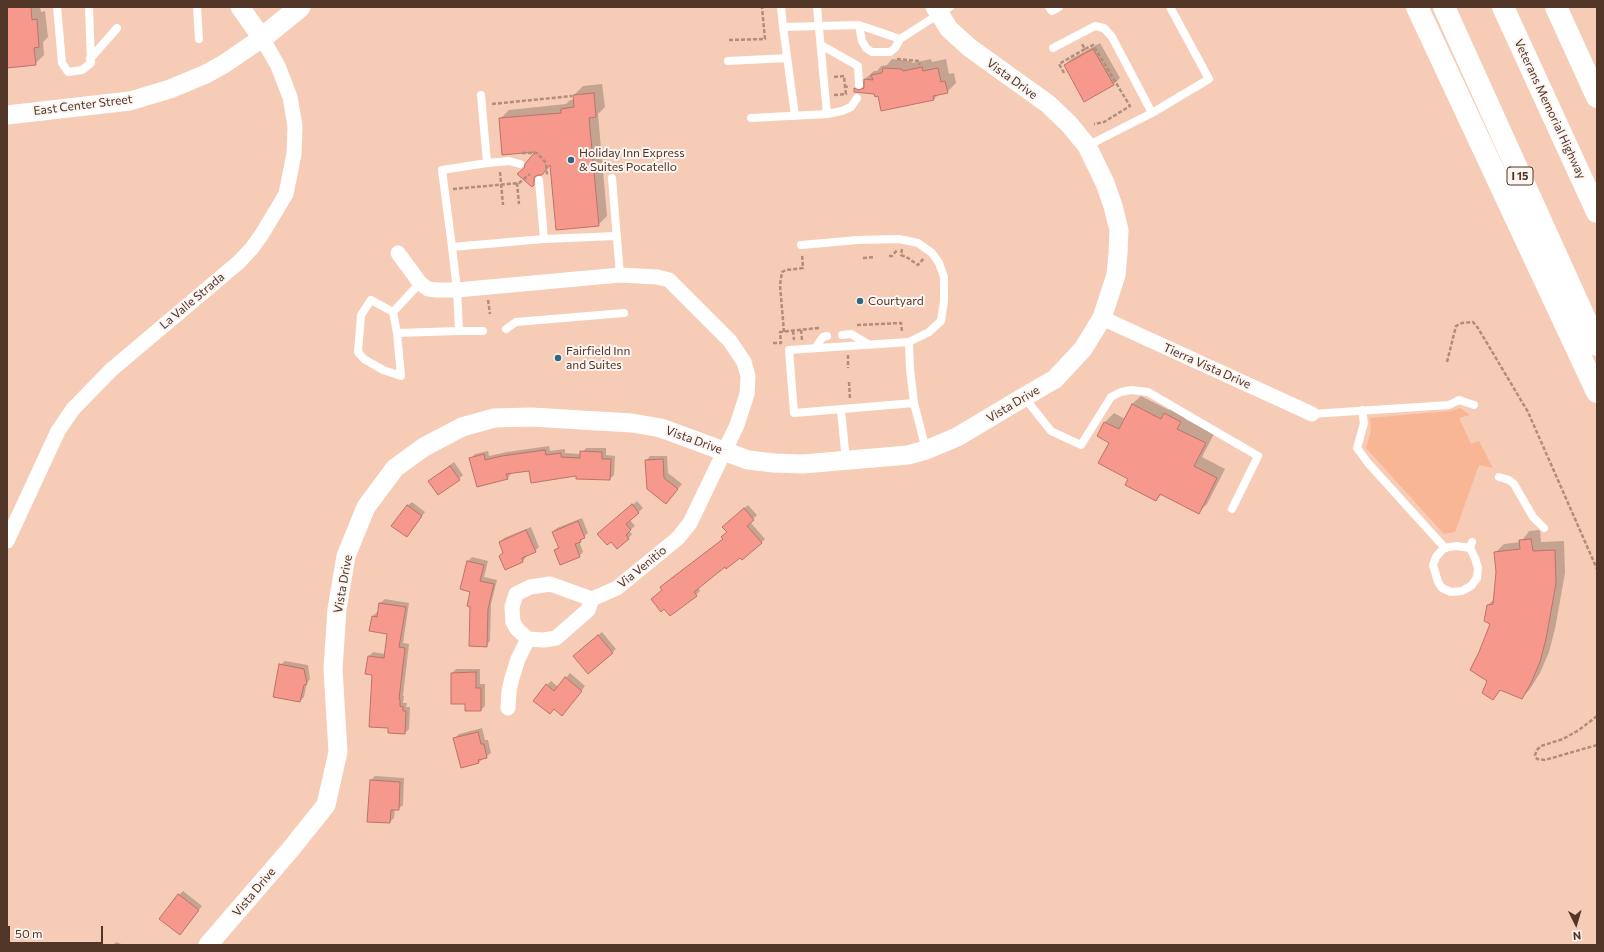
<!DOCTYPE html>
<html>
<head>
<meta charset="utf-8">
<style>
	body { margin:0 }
	#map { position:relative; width:1604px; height:952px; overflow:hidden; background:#f6ccb6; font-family:Commissioner,sans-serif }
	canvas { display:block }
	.frame { position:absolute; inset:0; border:8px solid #513527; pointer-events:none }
	.north { position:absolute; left:1556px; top:904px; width:40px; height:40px; -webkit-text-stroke:3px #fdf5f1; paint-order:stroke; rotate:175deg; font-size:11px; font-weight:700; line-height:16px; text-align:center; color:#513527 }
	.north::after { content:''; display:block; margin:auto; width:14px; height:18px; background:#513527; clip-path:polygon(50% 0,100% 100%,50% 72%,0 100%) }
	.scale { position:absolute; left:8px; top:926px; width:95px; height:18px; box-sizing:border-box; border:2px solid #513527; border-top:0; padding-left:5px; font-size:12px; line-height:14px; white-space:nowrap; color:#513527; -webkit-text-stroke:3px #fdf5f1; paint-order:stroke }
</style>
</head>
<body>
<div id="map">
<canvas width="1604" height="952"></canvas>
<div class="frame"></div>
<div class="north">N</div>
<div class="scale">50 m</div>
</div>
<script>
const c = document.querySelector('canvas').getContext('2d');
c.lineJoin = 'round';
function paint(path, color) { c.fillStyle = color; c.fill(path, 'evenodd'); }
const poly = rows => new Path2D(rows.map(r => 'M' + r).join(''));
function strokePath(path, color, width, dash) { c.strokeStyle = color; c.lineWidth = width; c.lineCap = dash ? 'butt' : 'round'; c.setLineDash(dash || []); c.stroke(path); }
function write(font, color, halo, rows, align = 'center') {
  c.font = font + ' Commissioner,sans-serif'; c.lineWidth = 4; c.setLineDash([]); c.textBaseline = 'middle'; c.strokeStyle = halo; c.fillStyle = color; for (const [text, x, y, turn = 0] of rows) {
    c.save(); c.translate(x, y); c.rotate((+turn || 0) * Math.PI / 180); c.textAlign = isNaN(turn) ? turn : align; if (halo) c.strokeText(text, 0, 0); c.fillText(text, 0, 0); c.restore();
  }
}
paint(poly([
	[1460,408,1470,415,1459,418,1471,444,1479,441,1493,468,1479,465,1455,532,1444,534,1366,448,1371,431,1370,418,1450,411]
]), '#f8b694');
paint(poly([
	[7,7,40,7,41,12,45,11,48,37,43,42,44,55,35,64,7,67],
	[1100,43,1120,78,1113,85,1065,65,1071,59],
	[892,59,911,61,912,63,931,59,932,62,946,59,949,74,954,73,956,83,947,92,939,94,933,100,879,95,875,93,855,91,855,88,874,71,877,71,881,66,887,65],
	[602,84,605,107,598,114,607,216,598,225,551,164,532,185,525,167,537,151,500,119,509,110,566,104,570,100,575,100,574,95,583,86],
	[1141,396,1169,410,1173,405,1189,413,1185,419,1214,434,1202,457,1225,469,1207,504,1198,513,1162,494,1156,500,1130,478,1110,442,1098,436,1105,422,1114,413,1125,419,1132,404],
	[549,446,550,451,565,449,565,453,581,454,586,448,606,448,606,455,615,456,614,475,610,479,530,470,511,472,511,474,507,479,471,458,475,454,488,451,489,456,507,452],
	[650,456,667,456,668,473,682,484,666,503,646,461],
	[454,462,463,475,459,479,429,481],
	[637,501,643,508,630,520,635,526,629,531,632,534,628,539,603,530],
	[412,502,425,512,411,531,407,506],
	[748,505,757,515,750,522,765,539,761,543,725,566,698,587,700,591,696,595,663,590,666,583,724,538,728,532,728,523],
	[582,518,588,533,579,541,583,552,579,556,555,550,559,546,553,532,557,528],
	[531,527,539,547,535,551,527,555,527,556,523,561,505,568,500,556,504,552,500,542,504,538],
	[1540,530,1541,542,1564,541,1565,573,1555,629,1549,652,1540,673,1530,689,1522,698,1502,689,1493,698,1480,652,1491,623,1488,605,1494,599,1497,572,1495,553,1504,544,1521,542,1529,531],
	[472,557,488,561,484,577,497,580,491,604,490,641,486,646,468,561],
	[385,599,409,603,403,643,409,644,403,696,404,696,403,703,407,703,406,707,410,707,409,729,405,733,389,727,369,656,373,652,385,654,388,633,373,616,377,612,379,613,380,603],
	[602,632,616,649,612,653,578,652],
	[285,661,308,665,310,679,307,683,304,697,300,701,280,665],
	[456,669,480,669,480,684,485,684,485,706,481,710,466,710,466,703,452,673],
	[570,673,585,686,566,710,554,708,547,685,551,681,558,687],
	[482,728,485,740,488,740,491,753,479,762,455,738,459,734],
	[375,776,404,778,403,805,398,809,395,809,394,818,390,822,371,780],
	[183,891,202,906,184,929,179,895],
	[116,942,124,945,113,945]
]), '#0003');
const building = poly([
	[7,7,31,7,32,20,37,19,39,47,34,48,36,65,7,68,7,7],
	[1093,49,1114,85,1084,102,1064,65,1093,49],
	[922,67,923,71,938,68,941,82,945,81,948,93,933,96,934,100,881,111,878,96,875,97,874,94,854,92,854,88,859,90,864,88,864,79,873,80,871,75,882,73,883,68,902,69,903,71,922,67],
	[594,93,596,117,589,118,599,226,556,230,550,165,542,175,538,175,534,177,534,185,532,187,517,174,524,168,525,164,535,152,502,155,499,118,561,113,561,109,574,107,573,95,594,93],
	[1132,404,1161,419,1164,413,1181,422,1177,429,1206,443,1194,466,1217,478,1199,514,1160,494,1156,501,1125,485,1128,479,1098,463,1109,443,1097,436,1104,422,1119,429,1132,404],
	[545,450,546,455,561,453,561,457,580,458,580,451,602,452,602,459,611,459,610,480,576,479,576,476,531,483,529,471,506,474,508,479,477,487,469,458,484,454,485,460,502,456,545,450],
	[663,459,664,478,678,489,666,504,647,489,645,460,663,459],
	[450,466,460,480,438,495,428,481,450,466],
	[632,504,639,513,626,524,631,530,626,535,629,539,617,549,611,542,607,545,597,534,632,504],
	[407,505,422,516,407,537,391,526,407,505],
	[744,508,754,520,747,526,762,543,742,560,740,558,726,569,725,567,694,592,697,596,670,616,664,609,661,612,651,599,662,590,660,587,723,539,721,537,727,532,722,527,744,508],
	[578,521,585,538,580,540,581,542,575,544,580,557,560,565,554,550,559,548,552,532,578,521],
	[526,530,536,552,522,558,523,562,505,570,499,556,503,553,499,542,526,530],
	[1531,539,1533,551,1555,550,1556,583,1546,639,1540,662,1531,683,1522,699,1500,690,1493,700,1482,693,1487,681,1470,670,1479,652,1490,624,1484,621,1487,605,1493,604,1496,572,1494,552,1520,549,1519,540,1531,539],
	[467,561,484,565,480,581,494,584,488,609,487,647,469,646,470,607,467,606,470,592,460,589,467,561],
	[379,603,406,607,399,647,405,648,399,699,400,699,400,706,403,707,403,711,406,711,405,734,388,733,388,728,369,727,372,675,365,674,368,656,384,658,387,634,369,631,372,616,377,617,379,603],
	[598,635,613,653,588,674,573,656,598,635],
	[279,664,304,669,307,684,304,685,300,702,273,697,279,664],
	[476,672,476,688,481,688,481,711,465,711,465,704,451,704,451,673,476,672],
	[565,677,582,691,562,716,554,709,550,714,533,701,546,684,554,691,565,677],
	[478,732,481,744,484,744,487,758,478,760,479,763,461,768,453,738,478,732],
	[370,780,400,782,399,810,391,810,390,823,367,822,370,780],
	[178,894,199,910,180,935,159,919,178,894]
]);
paint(building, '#f6988c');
strokePath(building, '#bb7369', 1);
strokePath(poly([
	[729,40,765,39,762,7],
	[1085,49,1093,45,1130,106,1104,122,1094,124],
	[897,59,919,61,920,65],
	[1064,73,1059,64,1085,49,1082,44],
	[834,77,844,76,845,87],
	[834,95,846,94,845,87,850,86],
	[492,104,572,96],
	[522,153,537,153,546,163,547,175],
	[500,172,503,205],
	[517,183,519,204],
	[453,189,519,183,530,174],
	[902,249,901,255,908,258,918,265,924,258],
	[889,256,892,256,898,249],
	[863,258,875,257],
	[488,300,490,314],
	[857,325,901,323,902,332],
	[801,330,802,340],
	[793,331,794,340],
	[784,332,780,285,782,272,786,270,803,268,802,254],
	[773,343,781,343,780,332,818,328,817,329],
	[848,355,848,368],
	[1447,362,1456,326,1462,323,1473,322,1478,328,1528,412,1597,569],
	[849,382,850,399],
	[1597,716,1579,730,1563,739,1541,746,1537,750,1535,755,1537,759,1545,760,1597,745]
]), '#b18d7a', 2.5, [4, 2]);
strokePath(poly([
	[57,7,62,63,68,72,82,70,91,63,89,7],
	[197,7,199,39],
	[781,7,783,27,859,25,900,39,950,7],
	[1049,7,1052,11,1059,7],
	[859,25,862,41,866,48,872,52,890,52,895,48,900,39],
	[783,27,795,116],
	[821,45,858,66,859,85],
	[1053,48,1095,26,1104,28,1112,37,1152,113],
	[90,59,117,28],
	[728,61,787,58],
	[827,114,842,111,851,107,857,98],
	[751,118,827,114,817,7],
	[1087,146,1152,113,1209,79,1170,7],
	[487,163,509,161,520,164],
	[612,178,620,275],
	[539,180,544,239],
	[801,245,858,240,899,239,918,243,932,253,939,263,944,277,944,301,941,321,929,332,909,342,789,350,794,413,914,403,910,369,909,342],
	[452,247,442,170,487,163,481,95],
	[393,312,420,283],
	[506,329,516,322,624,313],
	[459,331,483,331],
	[397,333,393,312,371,300,361,315,358,352,364,359,383,370,401,376,397,333,459,331,457,290,452,247,544,239,617,236],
	[842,335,851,334,868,344],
	[815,348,823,337,827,336],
	[1024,397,1051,431,1081,445,1111,397,1121,392,1131,390,1148,392,1258,456,1232,509],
	[914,403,926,450],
	[841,410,846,461],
	[1362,410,1364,423,1357,448,1368,463,1445,548],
	[1312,414,1449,405,1459,400,1474,405],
	[1499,477,1509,480,1514,484,1533,517,1544,528],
	[1470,548,1475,558,1478,568,1477,578,1471,586,1462,591,1451,592,1442,588,1438,582,1433,565,1436,557,1443,549,1449,547,1457,546,1470,548,1472,542]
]), '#fff', 8);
strokePath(poly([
	[398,253,420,283,428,289,437,290,457,290,620,275,657,277,669,280,730,341,744,362,748,376,747,394,737,425,690,523,678,538,617,588,592,599,550,584,530,587,516,594,512,607,513,622,517,629,528,639,518,659,512,678,509,691,508,708],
	[1102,318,1312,414],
	[7,541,58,431,73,409,111,370,239,262,252,248,262,234,286,194,294,154,295,126,290,97,278,66,262,38],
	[528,639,544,640,556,638,588,610,592,599]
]), '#fff', 15);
strokePath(poly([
	[7,115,130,101,170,89,206,74,224,64,262,38,240,7],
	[208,945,290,850,326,805,338,752,333,669,337,609,346,556,366,507,395,468,424,447,462,427,494,418,531,417,632,423,661,428,748,460,774,463,803,464,908,455,926,450,957,437,1024,397,1055,379,1083,349,1102,318,1116,275,1118,253,1119,230,1113,206,1105,183,1087,146,1069,124,1048,104,970,48,949,29,935,7]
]), '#fff', 19);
strokePath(poly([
	[262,38,300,7]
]), '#fff', 21);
strokePath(poly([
	[1417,7,1597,392],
	[1444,7,1597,345],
	[1503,7,1597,212],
	[1556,7,1597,97]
]), '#fff', 22);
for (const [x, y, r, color] of [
	[571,160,4,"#2d6880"],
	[860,301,4,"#2d6880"],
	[558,358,4,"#2d6880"]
]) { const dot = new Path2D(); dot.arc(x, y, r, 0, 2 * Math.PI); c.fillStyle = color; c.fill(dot); strokePath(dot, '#fdf5f1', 1.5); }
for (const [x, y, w] of [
	[1520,176,26]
]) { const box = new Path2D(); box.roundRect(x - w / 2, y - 9, w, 18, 3); c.fillStyle = '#fdf5f1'; c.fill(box); strokePath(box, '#513527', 1); }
write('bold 11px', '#513527', null, [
	["I 15",1520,176]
]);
write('12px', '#513527', '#fdf5f1', [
	["Vista Drive",1012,79,36],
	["East Center Street",83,105,-7],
	["Veterans Memorial Highway",1550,109,65],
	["La Valle Strada",192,301,-40],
	["Tierra Vista Drive",1207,366,24],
	["Vista Drive",1013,404,-31],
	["Vista Drive",694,440,20],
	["Via Venitio",642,567,-39],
	["Vista Drive",343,584,-80],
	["Vista Drive",254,892,-50]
]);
write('12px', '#513527', '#fdf5f1', [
	["Holiday Inn Express",579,153],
	["& Suites Pocatello",579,167],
	["Courtyard",868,301],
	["Fairfield Inn",566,351],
	["and Suites",566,365]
], 'left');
</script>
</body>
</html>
